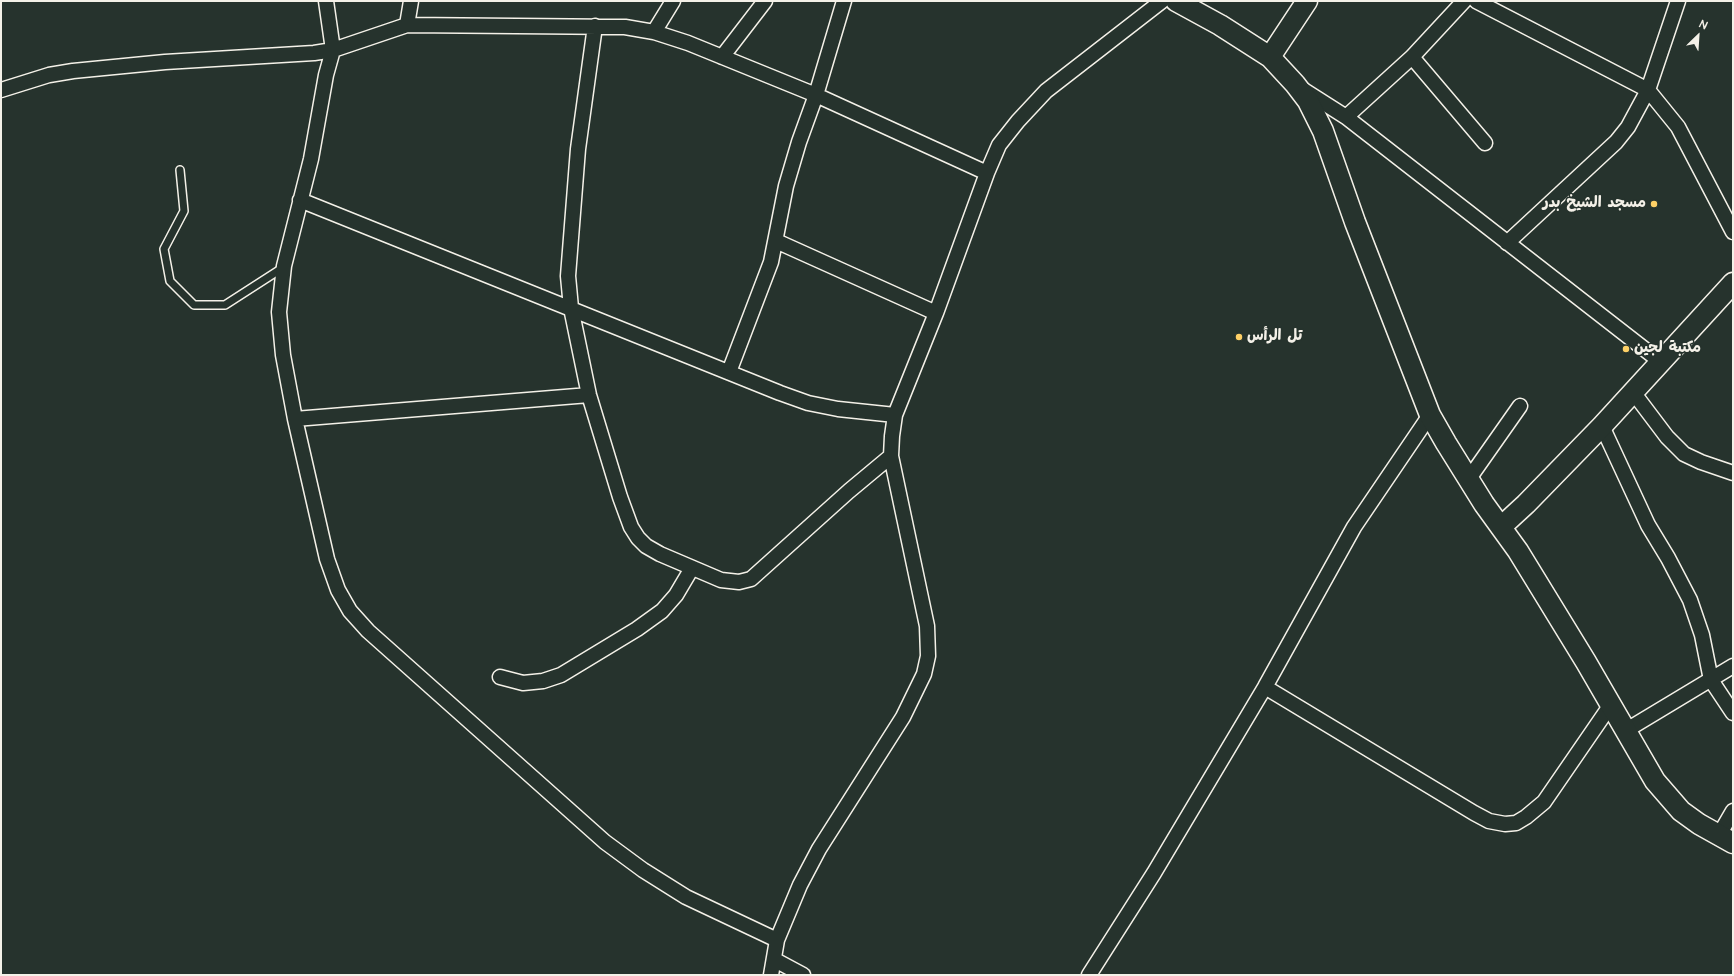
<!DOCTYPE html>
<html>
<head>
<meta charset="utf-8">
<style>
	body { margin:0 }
	#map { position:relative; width:1734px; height:976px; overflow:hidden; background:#26332d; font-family:"Architects Daughter",sans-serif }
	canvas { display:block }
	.frame { position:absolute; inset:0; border:2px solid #f4f1e8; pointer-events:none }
	.north { position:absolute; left:1678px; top:16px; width:40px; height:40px; -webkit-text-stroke:3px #26332d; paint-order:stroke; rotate:25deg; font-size:11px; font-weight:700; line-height:16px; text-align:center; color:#f4f1e8 }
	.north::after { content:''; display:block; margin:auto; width:14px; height:18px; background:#f4f1e8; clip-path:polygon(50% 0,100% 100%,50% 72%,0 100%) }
</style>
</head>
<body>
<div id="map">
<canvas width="1734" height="976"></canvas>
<div class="frame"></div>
<div class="north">N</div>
</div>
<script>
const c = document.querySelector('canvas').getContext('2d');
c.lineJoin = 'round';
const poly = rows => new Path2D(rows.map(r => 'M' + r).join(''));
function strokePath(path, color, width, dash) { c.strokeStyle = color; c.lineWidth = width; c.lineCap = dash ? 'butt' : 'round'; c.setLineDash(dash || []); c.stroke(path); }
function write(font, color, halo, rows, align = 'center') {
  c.font = font + ' "Architects Daughter","Playpen Sans Arabic",sans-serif'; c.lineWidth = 3; c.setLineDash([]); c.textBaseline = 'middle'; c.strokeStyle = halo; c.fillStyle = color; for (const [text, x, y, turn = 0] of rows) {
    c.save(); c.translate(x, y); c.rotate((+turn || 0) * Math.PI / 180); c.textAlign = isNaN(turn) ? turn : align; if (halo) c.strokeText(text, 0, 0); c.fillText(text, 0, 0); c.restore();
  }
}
const lane = poly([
	[180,170,184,211,164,249,170,281,194,305,225,305,284,267]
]);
const street = poly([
	[326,1,333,50,326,75,311,159,284,266,279,312,283,355,295,419,589,395],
	[1476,1,1648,90,1678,127,1733,232],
	[407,25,411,1],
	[595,26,578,149,568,276,571,308,589,395,620,497,631,527,638,538,646,546,660,554,721,580,739,582,751,579,849,491,891,456],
	[654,32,673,1],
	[722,57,765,1],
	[1412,57,1485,143],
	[1302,89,1346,117,1661,362],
	[1,90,49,75,73,71,165,62,314,53,333,50,407,25,625,27,654,32,688,43,816,95,987,173],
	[1346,117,1412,57,1464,1],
	[300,200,780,393,808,403,838,409,895,415],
	[776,241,936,313],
	[1507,243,1616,142,1628,127,1648,90,1678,1],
	[729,372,771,262,786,186,799,142,816,95,844,1],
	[1633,392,1667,437,1684,454,1701,462,1733,473],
	[295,419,327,559,338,590,350,611,368,631,605,842,643,870,686,897,777,940],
	[1602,426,1648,525,1668,558,1690,600,1702,635,1711,680,1733,713],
	[1468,480,1520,406],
	[500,677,523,683,543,681,561,675,637,629,662,611,676,595,692,568],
	[1265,687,1474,813,1489,821,1505,824,1516,823,1526,817,1544,802,1610,706],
	[1625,731,1733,666],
	[1719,835,1733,811],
	[775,960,803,975],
	[771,975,777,940,800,885,819,849,903,717,924,674,928,656,927,626,891,456,892,436,895,415,936,313,987,173,999,145,1018,121,1046,91,1162,1],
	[1089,975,1154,873,1265,687,1354,527,1430,415]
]);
const secondary = poly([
	[1176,1,1220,25,1270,57,1295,84,1308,101,1323,131,1355,222,1430,415,1446,443,1484,504,1518,551,1586,662,1655,781,1681,811,1699,824,1733,843],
	[1270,57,1307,1],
	[1501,527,1526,504,1602,426,1733,283]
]);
strokePath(lane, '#f4f1e8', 10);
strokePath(street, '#f4f1e8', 17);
strokePath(secondary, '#f4f1e8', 23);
strokePath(lane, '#26332d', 7);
strokePath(street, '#26332d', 14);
strokePath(secondary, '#26332d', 20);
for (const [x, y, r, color] of [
	[1654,204,4,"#ffd166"],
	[1239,337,4,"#ffd166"],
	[1626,349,4,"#ffd166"]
]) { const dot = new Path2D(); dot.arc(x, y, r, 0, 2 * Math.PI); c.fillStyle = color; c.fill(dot); strokePath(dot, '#26332d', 1.5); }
write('bold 15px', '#f4f1e8', '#26332d', [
	["مسجد الشيخ بدر",1646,204,"right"],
	["تل الرأس",1247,337],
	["مكتبة لجين",1634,349]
], 'left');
</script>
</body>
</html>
